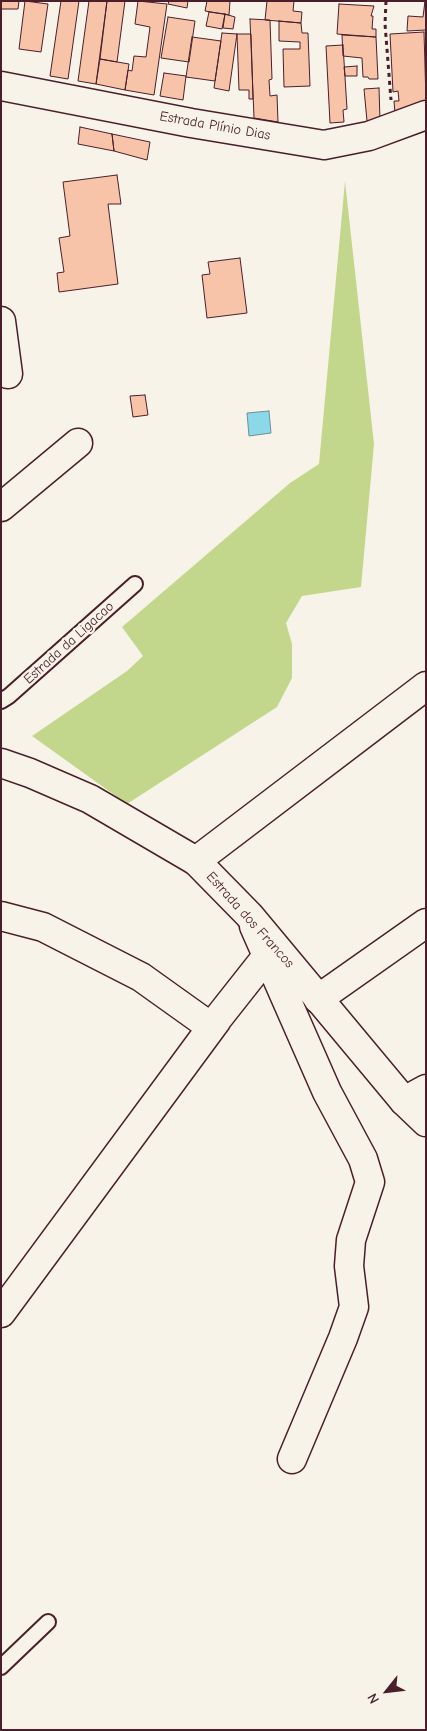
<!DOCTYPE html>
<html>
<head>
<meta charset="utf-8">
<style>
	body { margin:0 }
	#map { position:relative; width:427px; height:1731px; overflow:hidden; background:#f7f3e8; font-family:"Comic Neue",sans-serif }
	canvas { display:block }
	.frame { position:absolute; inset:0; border:2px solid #4a1f2b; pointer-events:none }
	.north { position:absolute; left:362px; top:1666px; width:50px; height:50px; -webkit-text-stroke:4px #f7f3e8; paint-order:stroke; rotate:241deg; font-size:14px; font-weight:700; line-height:20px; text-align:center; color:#4a1f2b }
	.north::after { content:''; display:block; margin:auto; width:18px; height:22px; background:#4a1f2b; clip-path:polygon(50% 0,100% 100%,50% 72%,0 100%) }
</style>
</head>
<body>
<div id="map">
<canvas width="427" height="1731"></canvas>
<div class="frame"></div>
<div class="north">N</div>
</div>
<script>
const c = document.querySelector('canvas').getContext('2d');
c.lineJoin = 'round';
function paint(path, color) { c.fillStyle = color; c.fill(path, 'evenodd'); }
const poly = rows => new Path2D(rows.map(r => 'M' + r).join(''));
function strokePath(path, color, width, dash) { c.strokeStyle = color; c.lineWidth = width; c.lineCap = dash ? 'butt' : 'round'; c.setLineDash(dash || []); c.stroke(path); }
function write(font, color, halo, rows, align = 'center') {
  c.font = font + ' "Comic Neue",sans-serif'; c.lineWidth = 4.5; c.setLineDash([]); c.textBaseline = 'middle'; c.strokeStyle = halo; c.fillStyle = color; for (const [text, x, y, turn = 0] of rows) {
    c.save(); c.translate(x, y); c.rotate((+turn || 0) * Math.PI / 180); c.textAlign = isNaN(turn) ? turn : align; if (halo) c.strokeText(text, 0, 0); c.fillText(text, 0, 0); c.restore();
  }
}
paint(poly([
	[345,181,374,444,361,587,302,596,286,623,292,644,292,678,277,707,127,804,32,736,127,671,143,656,122,627,290,483,319,464]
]), '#c3d78c');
const water = poly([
	[269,411,271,433,249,436,247,413,269,411]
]);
paint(water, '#8ad8e8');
strokePath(water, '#708e9c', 1);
const building = poly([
	[1,1,19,1,18,9,1,9,1,1],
	[25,1,48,4,41,52,19,49,25,1],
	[61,1,79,1,68,79,50,76,61,1],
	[89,1,107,1,96,84,78,81,89,1],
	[107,1,125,1,117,62,100,59,107,1],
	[138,1,167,4,154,95,125,90,128,70,132,71,134,56,146,57,150,27,135,24,138,1],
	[169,1,188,1,187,8,168,4,169,1],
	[207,1,230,1,229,15,205,11,207,1],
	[267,1,294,1,293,11,302,12,301,23,265,20,267,1],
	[425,1,426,30,407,31,408,16,423,17,425,1],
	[339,4,374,6,371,16,373,16,372,29,376,29,376,37,337,34,339,4],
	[209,12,225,14,222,29,206,26,209,12],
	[225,14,235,17,233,29,223,28,225,14],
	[168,17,195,21,189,62,161,58,168,17],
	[250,19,270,20,272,79,269,80,270,96,277,95,278,122,254,118,250,19],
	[279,21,301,23,302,33,308,33,310,86,284,87,283,49,300,49,300,42,279,41,279,21],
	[424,32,426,100,395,113,394,101,399,101,398,91,393,92,390,34,424,32],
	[222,33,237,34,229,91,214,88,222,33],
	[237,34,251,34,253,99,249,99,249,90,239,90,237,34],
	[342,35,376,37,378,79,369,79,368,77,363,77,362,58,343,56,342,35],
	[192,37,221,41,215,81,186,77,192,37],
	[343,45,347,109,343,110,344,122,330,123,326,46,343,45],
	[100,59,129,64,125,90,96,84,100,59],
	[357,66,357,76,345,76,344,67,357,66],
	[164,73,186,76,183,100,160,96,164,73],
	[379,88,380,120,367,121,364,89,379,88],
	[80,127,112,134,114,151,78,144,80,127],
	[112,134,150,142,147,160,114,151,112,134],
	[117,175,121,204,108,204,118,284,59,292,57,273,64,272,59,238,70,236,63,182,117,175],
	[240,258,247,313,207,318,202,275,210,274,208,262,240,258],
	[145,395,148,415,133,417,130,396,145,395]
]);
paint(building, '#f7c3a9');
strokePath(building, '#4a1f2b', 1);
const lane = poly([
	[1,701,9,696,135,584],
	[1,1667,48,1622]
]);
const street = poly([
	[1,86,191,123,324,145,369,136,426,115],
	[1,321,8,374],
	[1,507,78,443],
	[196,861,426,686],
	[1,916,43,927,141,977,211,1027,267,956],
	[254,926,327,1092,363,1159,370,1182,351,1240,349,1266,354,1307,343,1338,292,1459],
	[318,999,426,923],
	[404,1101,426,1089],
	[1,1313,217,1020]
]);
const secondary = poly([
	[1,763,30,773,90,799,196,861,249,915,404,1101,426,1122]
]);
strokePath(lane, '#4a1f2b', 18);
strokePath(street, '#4a1f2b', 31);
strokePath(secondary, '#4a1f2b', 31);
strokePath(poly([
	[386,1,385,24,391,100]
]), '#4a1f2b', 3, [4, 4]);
strokePath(lane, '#f7f3e8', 14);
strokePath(street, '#f7f3e8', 28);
strokePath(secondary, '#f7f3e8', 28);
write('14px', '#4a1f2b', '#f7f3e8', [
	["Estrada Plínio Dias",215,126,10],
	["Estrada da Ligacao",69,643,-42],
	["Estrada dos Francos",250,920,48]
]);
</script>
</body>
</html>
